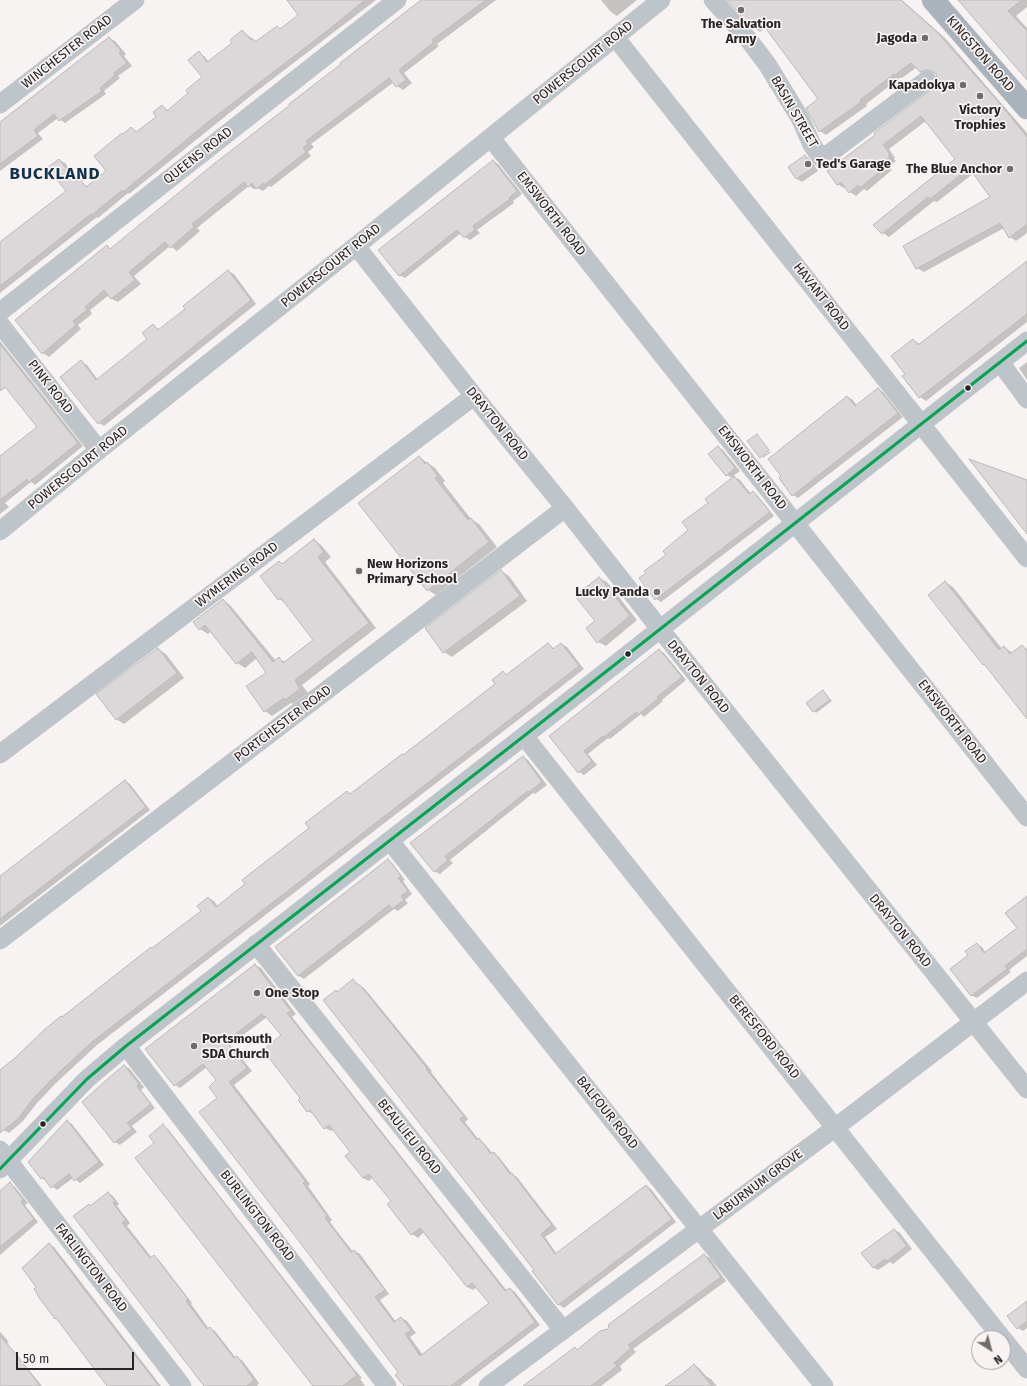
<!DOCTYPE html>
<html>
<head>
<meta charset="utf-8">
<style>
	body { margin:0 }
	#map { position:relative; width:1027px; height:1386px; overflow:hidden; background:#f7f3f3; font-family:"Fira Sans",sans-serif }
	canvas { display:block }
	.north { position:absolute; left:971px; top:1330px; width:40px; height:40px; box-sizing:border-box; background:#f8f2f2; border:1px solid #a4a0a0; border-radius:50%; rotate:144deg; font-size:11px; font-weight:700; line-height:16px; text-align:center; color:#262424 }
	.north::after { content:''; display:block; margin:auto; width:14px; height:18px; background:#6f6c6c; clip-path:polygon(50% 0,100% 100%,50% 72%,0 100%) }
	.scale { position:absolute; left:16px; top:1352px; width:118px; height:18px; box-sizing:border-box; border:2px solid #262424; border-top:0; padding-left:5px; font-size:12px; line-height:14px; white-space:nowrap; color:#262424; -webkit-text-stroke:3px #f8f2f2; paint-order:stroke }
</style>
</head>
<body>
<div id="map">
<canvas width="1027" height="1386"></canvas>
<div class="north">N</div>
<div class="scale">50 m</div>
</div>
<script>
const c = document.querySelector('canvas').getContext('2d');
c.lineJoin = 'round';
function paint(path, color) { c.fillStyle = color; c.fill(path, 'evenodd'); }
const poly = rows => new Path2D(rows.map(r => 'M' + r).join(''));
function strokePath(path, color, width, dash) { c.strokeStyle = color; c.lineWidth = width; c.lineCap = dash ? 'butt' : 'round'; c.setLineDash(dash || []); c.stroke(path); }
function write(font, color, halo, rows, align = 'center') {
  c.font = font + ' "Fira Sans",sans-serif'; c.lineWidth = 3.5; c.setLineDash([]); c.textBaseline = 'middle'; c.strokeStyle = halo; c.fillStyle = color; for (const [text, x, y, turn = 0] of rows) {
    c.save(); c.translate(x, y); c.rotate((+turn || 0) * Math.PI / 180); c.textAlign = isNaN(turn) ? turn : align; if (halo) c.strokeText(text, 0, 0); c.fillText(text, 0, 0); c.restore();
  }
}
paint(poly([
	[292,0,376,0,253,94,129,194,128,193,98,218,97,217,0,293,0,243,67,191,59,160,65,163,79,182,80,181,88,187,107,171,123,135,131,128,138,132,157,117,162,106,169,111,190,94,203,77,199,53,204,56,209,62,234,43,242,31,257,42,277,27,281,29,300,15],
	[423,0,496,0,437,44,439,46,404,73,412,83,403,90,397,86,394,82,311,144,314,147,308,152,311,156,271,187,269,186,263,191,257,188,254,189,249,186,197,228,200,231,177,251,170,246,134,276,141,284,118,302,112,299,109,295,90,310,92,314,78,325,81,329,49,357,43,353,107,247,111,249],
	[601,0,637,0,617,16,611,12],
	[728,0,902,0,945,38,1027,133,1027,233,1016,241,1010,237,1004,228,924,272,917,268,992,197,974,173,937,202,934,201,889,237,883,233,956,159,926,121,889,149,895,158,894,159,896,161,889,166,892,170,867,191,864,189,856,196,850,192,845,187,844,188,837,184,877,135,937,85,938,79,936,73,933,73,927,76,920,72,917,67,902,78,901,77,866,104,867,106,826,135,820,131,819,99,766,27,760,32,754,28],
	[960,0,1027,0,1027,7,1016,16,1027,28,1027,78],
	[109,38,115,41,126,54,124,56,132,66,118,76,120,78,104,91,106,94,65,123,58,118,38,133,43,139,0,171,0,122],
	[805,156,810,159,818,171,802,182,797,179,789,167],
	[493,161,498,164,522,194,513,201,514,203,477,230,480,233,470,240,465,237,461,233,405,278,399,275],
	[1027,262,1027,322,926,401,920,397,906,374,913,340,920,344],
	[228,271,234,274,256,304,104,426,99,423,81,361,87,365,98,380,148,340,153,325,160,330,186,309],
	[0,341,83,446,35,485,31,482,5,503,9,507,0,514,0,455,2,456,38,427,6,387,0,391],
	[1027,362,1027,380,1019,368],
	[878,389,883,392,903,417,798,498,793,495,780,479,848,397,853,400,857,406],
	[718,447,723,450,740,471,733,476,740,480,751,494,753,493,758,496,774,516,661,602,656,599,668,555,690,530,709,503,733,478,726,475],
	[770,451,771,452,763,458,762,457],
	[419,457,435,468,445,481,443,483,471,519,479,524,497,547,436,595,428,590],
	[314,540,321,545,331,557,325,562,376,628,302,685,308,693,293,704,291,703,272,716,265,711,267,673,257,658,245,668,237,663,211,631,208,634,200,629,223,600,230,605,276,661,279,659,286,662,315,640,287,604,279,599,261,576,280,562,283,564],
	[501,571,509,576,527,601,452,657,444,652,426,629],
	[599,578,607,582,637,620,606,646,598,642,597,621],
	[945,582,953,587,1002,649,1004,647,1013,653,1022,646,1027,649,1027,717,988,667,983,664],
	[548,644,555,649,561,644,567,647,584,669,97,1045,56,1083,37,1103,23,1121,9,1133,4,1130,0,1125,0,1071,63,1018,203,911,209,898,214,901,218,907,310,828,347,792,352,794,496,684,503,673,507,675],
	[158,649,166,654,184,678,124,724,116,719],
	[659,650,664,653,686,680,662,700,663,701,644,717,641,714,610,739,608,738,588,754,597,765,584,775,579,772,551,736],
	[823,691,832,701,816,713,808,703],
	[523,757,528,760,547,785,535,794,533,793,450,860,453,863,440,874,434,871,412,843],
	[125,781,130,784,150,810,0,926,0,877],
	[388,861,393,864,405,880,403,881,412,894,405,900,408,903,398,911,394,909,304,979,299,976,276,947],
	[1027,897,1027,956,1009,970,1011,972,977,998,971,995,977,944,982,947,986,953,1018,929],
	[255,965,261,968,296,1014,292,1017,507,1291,510,1289,515,1292,540,1325,460,1386,405,1386,400,1372,219,1098,218,1081,207,1067,180,1088,175,1085],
	[267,1017,283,1035,302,1098,299,1100,308,1111,314,1115,325,1128,331,1131,333,1129,352,1153,363,1178,369,1181,373,1177,392,1201,388,1204,412,1234,418,1238,424,1232,467,1287,473,1290,477,1287,490,1304,423,1355,410,1337,416,1333,407,1321,401,1318,396,1322,380,1300,389,1294,360,1254,355,1251,353,1252,330,1222,332,1220,308,1186,310,1184,234,1085,252,1071,230,1045],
	[353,980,365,989,432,1071,431,1072,444,1089,468,1119,465,1122,479,1140,484,1143,493,1154,499,1157,513,1175,517,1177,557,1229,545,1237,557,1254,646,1186,651,1189,676,1222,564,1308,559,1305,533,1272,535,1270,336,991,338,992],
	[124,1066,130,1069,144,1087,141,1090,155,1108,132,1126,137,1132,120,1145,115,1142],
	[67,1121,72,1124,104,1165,80,1183,73,1178,57,1190,42,1178],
	[163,1126,168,1129,354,1369,362,1378,360,1379,365,1386,314,1386,155,1143],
	[10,1184,15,1187,28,1203,25,1205,38,1222,0,1255,0,1193],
	[108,1193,113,1196,119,1204,117,1206,130,1223,127,1226,152,1258,154,1256,159,1260,192,1303,191,1304,209,1329,215,1331,236,1358,242,1360,259,1383,257,1386,206,1386,89,1205,91,1206],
	[895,1230,900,1233,912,1249,893,1264,890,1262,878,1270,873,1267],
	[49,1244,54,1247,161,1386,108,1386,58,1320,56,1318,38,1296,38,1287],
	[704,1255,710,1258,726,1281,633,1349,636,1352,620,1366,622,1370,601,1386,525,1386,575,1348,579,1350,609,1329],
	[1027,1307,1027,1328,1023,1331,1018,1328],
	[0,1332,9,1342,7,1343,42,1386,0,1386],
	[694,1365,699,1368,706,1376,711,1379,717,1386,667,1386]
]), '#0003');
const building = poly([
	[287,0,365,0,327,31,208,122,123,192,122,190,92,215,91,214,0,286,0,242,66,191,47,168,59,159,77,182,80,179,86,187,106,171,94,156,122,133,123,134,131,127,136,132,156,117,153,112,162,105,167,111,188,93,186,90,202,77,188,60,199,51,207,62,232,43,230,40,242,30,251,40,253,39,255,42,277,26,280,29,298,15,287,0],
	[421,0,486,0,432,40,434,42,399,70,406,80,396,87,389,78,306,141,308,144,303,148,306,152,264,185,263,183,256,189,252,183,248,187,244,182,192,224,194,227,170,248,165,242,129,272,135,280,111,299,104,290,85,307,87,310,73,321,76,325,42,354,15,320,107,245,110,249,215,163,290,105,289,104,341,64,340,63,421,0],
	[727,0,901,0,938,33,1002,106,1027,137,1027,224,1009,238,1000,223,916,269,903,246,990,197,969,168,930,199,928,197,882,234,873,225,955,159,921,116,883,145,890,154,888,155,890,157,883,162,886,166,860,188,858,185,849,193,841,182,837,185,827,171,875,135,874,133,933,88,937,84,937,79,936,74,931,71,926,70,920,72,911,63,895,75,894,74,860,100,861,102,819,132,806,108,818,99,761,22,753,29,727,0],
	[958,0,1022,0,1008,11,1027,31,1027,80,958,0],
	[109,37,121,51,119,53,127,63,114,73,115,75,100,88,102,91,59,121,54,114,34,130,38,136,0,164,0,122,109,37],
	[805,155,813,168,796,179,788,167,805,155],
	[493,160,517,191,509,198,510,199,473,226,475,230,464,238,457,230,399,276,378,250,493,160],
	[1027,261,1027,314,919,398,902,376,905,374,891,356,913,339,918,345,1027,261],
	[228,270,251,300,98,424,60,377,81,360,96,380,147,339,142,333,153,324,158,330,185,309,183,306,228,270],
	[0,344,78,443,29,482,27,479,0,500,0,456,37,427,5,387,0,391,0,344],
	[878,388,898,413,792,496,779,478,781,476,768,459,847,396,855,406,878,388],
	[757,434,769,450,760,458,747,441,757,434],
	[718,446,735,468,726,476,708,454,718,446],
	[419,456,425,464,427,462,438,476,435,478,468,520,471,518,489,542,427,591,358,503,419,456],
	[969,459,1027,480,1027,534,969,459],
	[734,476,749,494,753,491,770,512,655,600,639,578,646,573,644,571,666,555,663,551,688,530,682,522,708,503,705,499,734,476],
	[314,539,324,552,318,557,369,623,295,680,300,689,285,700,284,698,264,712,246,686,266,673,252,652,236,664,205,625,199,630,193,622,223,599,273,662,279,657,283,663,313,640,281,598,278,600,260,576,279,561,282,564,314,539],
	[501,570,520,596,443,653,425,628,501,570],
	[599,577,630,616,597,643,586,628,595,621,575,596,599,577],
	[945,581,999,650,1004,646,1010,654,1022,645,1027,651,1027,719,984,664,983,665,928,595,945,581],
	[548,643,553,649,561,643,579,666,92,1042,51,1080,32,1100,18,1119,0,1133,0,1070,16,1057,45,1029,61,1016,62,1017,151,947,152,948,201,911,197,906,208,897,216,907,245,884,242,880,309,828,305,823,347,791,350,794,402,754,403,755,495,684,492,680,503,671,506,675,548,643],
	[158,648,177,673,116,720,96,694,158,648],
	[659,649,682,677,657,697,659,698,639,714,636,712,604,737,603,736,584,751,592,761,578,773,549,736,659,649],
	[823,690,830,700,813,712,806,703,823,690],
	[523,756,542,782,529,792,528,791,457,847,445,856,448,860,434,872,410,843,523,756],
	[125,780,146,807,0,919,0,876,125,780],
	[388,859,401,876,398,878,408,891,401,896,404,900,392,909,389,905,298,976,275,947,388,859],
	[1027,896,1027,949,1005,966,1007,969,971,996,950,969,968,955,965,951,977,943,984,953,1017,928,1005,913,1027,896],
	[255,964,291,1011,287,1013,332,1070,505,1291,510,1288,535,1322,451,1386,404,1386,395,1375,398,1372,292,1232,199,1112,217,1098,209,1087,216,1080,203,1064,174,1086,145,1049,255,964],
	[262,1014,264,1017,265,1016,281,1035,263,1050,300,1098,298,1100,307,1112,310,1110,324,1129,329,1125,350,1152,345,1156,363,1178,369,1174,377,1184,391,1201,387,1204,411,1235,420,1228,467,1287,472,1283,489,1303,420,1356,405,1334,411,1330,401,1317,394,1322,375,1297,385,1290,354,1250,351,1252,325,1218,327,1216,303,1183,305,1181,229,1082,247,1068,226,1041,262,1014],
	[353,979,359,986,360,985,427,1068,426,1069,439,1085,464,1116,460,1119,477,1140,479,1138,491,1154,494,1152,510,1174,512,1173,548,1220,552,1225,541,1234,555,1254,646,1185,672,1219,558,1305,532,1271,534,1270,503,1230,323,1000,336,990,337,992,353,979],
	[124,1065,139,1084,137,1086,151,1104,127,1123,132,1129,114,1143,82,1102,104,1082,124,1065],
	[67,1120,99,1162,74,1181,69,1174,51,1188,43,1177,41,1179,28,1162,67,1120],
	[163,1124,357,1375,343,1386,313,1386,135,1158,154,1143,149,1136,163,1124],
	[10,1182,23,1200,21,1202,34,1219,0,1247,0,1191,10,1182],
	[108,1192,115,1201,113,1203,126,1220,122,1223,150,1258,154,1255,188,1299,186,1301,207,1329,210,1327,234,1358,237,1356,254,1380,247,1386,204,1386,73,1216,89,1204,90,1206,108,1192],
	[894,1229,907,1246,887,1261,885,1259,873,1268,861,1253,894,1229],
	[49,1243,83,1288,159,1386,107,1386,56,1318,55,1319,37,1295,38,1295,34,1289,36,1287,22,1268,49,1243],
	[704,1254,721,1277,628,1345,631,1348,614,1363,617,1366,591,1386,523,1386,575,1347,577,1350,600,1331,608,1329,609,1324,704,1254],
	[1027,1301,1027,1321,1017,1329,1007,1316,1027,1301],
	[0,1336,16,1354,40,1386,0,1386,0,1336],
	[694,1364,712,1386,665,1386,682,1374,694,1364]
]);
paint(building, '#dad8d8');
strokePath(building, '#bcb9b9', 1);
const minor = poly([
	[713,0,748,39,767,64,800,118,812,145,822,159,927,80],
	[615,37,1027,558],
	[0,104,135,0],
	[491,138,1027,817],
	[356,246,474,396,565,508,660,629,1027,1089],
	[0,312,397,0],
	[0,324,99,450],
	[1000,362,1027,399],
	[0,531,99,450,356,246,661,0],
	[524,736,1002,1338],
	[0,754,474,396],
	[390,841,824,1386],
	[0,940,565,508],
	[256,944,563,1330],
	[126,1046,387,1386],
	[0,1150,182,1386],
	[0,1169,87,1079,126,1046,524,736,1027,341],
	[1003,1339,1027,1369],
	[488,1386,836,1127,1027,981]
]);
const major = poly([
	[933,0,1027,108]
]);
strokePath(minor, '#d1cfcf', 19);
strokePath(major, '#d1cfcf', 23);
strokePath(minor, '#bdc4ca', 18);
strokePath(major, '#aab3bc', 22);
strokePath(poly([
	[0,1169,87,1079,126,1046,524,736,1027,341]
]), '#00a651', 3);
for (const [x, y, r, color] of [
	[741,10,4,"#6f6c6c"],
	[925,38,4,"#6f6c6c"],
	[963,85,4,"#6f6c6c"],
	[980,96,4,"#6f6c6c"],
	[808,164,4,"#6f6c6c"],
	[1010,169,4,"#6f6c6c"],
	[968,388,3.5,"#262424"],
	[359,571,4,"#6f6c6c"],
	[657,592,4,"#6f6c6c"],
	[628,654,3.5,"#262424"],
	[257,993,4,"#6f6c6c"],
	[194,1046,4,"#6f6c6c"],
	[43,1124,3.5,"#262424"]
]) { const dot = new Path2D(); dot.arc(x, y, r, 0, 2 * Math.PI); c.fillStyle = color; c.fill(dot); strokePath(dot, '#f8f2f2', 1.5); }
write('bold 13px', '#262424', '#f8f2f2', [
	["The Salvation",741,24,"center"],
	["Army",741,39,"center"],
	["Jagoda",917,38],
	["Kapadokya",955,85],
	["Victory",980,110,"center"],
	["Trophies",980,125,"center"],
	["Ted's Garage",816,164,"left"],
	["The Blue Anchor",1002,169],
	["New Horizons",367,564,"left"],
	["Primary School",367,579,"left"],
	["Lucky Panda",649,592],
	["One Stop",265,993,"left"],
	["Portsmouth",202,1039,"left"],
	["SDA Church",202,1054,"left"]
], 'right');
write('13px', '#262424', '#f8f2f2', [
	["WINCHESTER ROAD",67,52,-38],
	["KINGSTON ROAD",980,54,49],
	["POWERSCOURT ROAD",583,63,-39],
	["BASIN STREET",794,112,60],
	["QUEENS ROAD",198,156,-38],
	["EMSWORTH ROAD",551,214,52],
	["POWERSCOURT ROAD",331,266,-39],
	["HAVANT ROAD",821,297,52],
	["PINK ROAD",50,387,52],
	["DRAYTON ROAD",497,424,51],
	["POWERSCOURT ROAD",78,468,-39],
	["EMSWORTH ROAD",752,468,52],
	["WYMERING ROAD",237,575,-37],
	["DRAYTON ROAD",698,677,51],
	["EMSWORTH ROAD",952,722,52],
	["PORTCHESTER ROAD",283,724,-37],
	["DRAYTON ROAD",900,931,51],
	["BERESFORD ROAD",764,1037,51],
	["BALFOUR ROAD",607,1113,51],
	["BEAULIEU ROAD",409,1137,51],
	["LABURNUM GROVE",758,1185,-37],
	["BURLINGTON ROAD",257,1216,52],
	["FARLINGTON ROAD",91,1268,52]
]);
c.letterSpacing = '1px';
write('bold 17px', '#10324b', '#f8f2f2', [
	["BUCKLAND",55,174]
]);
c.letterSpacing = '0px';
</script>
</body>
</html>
